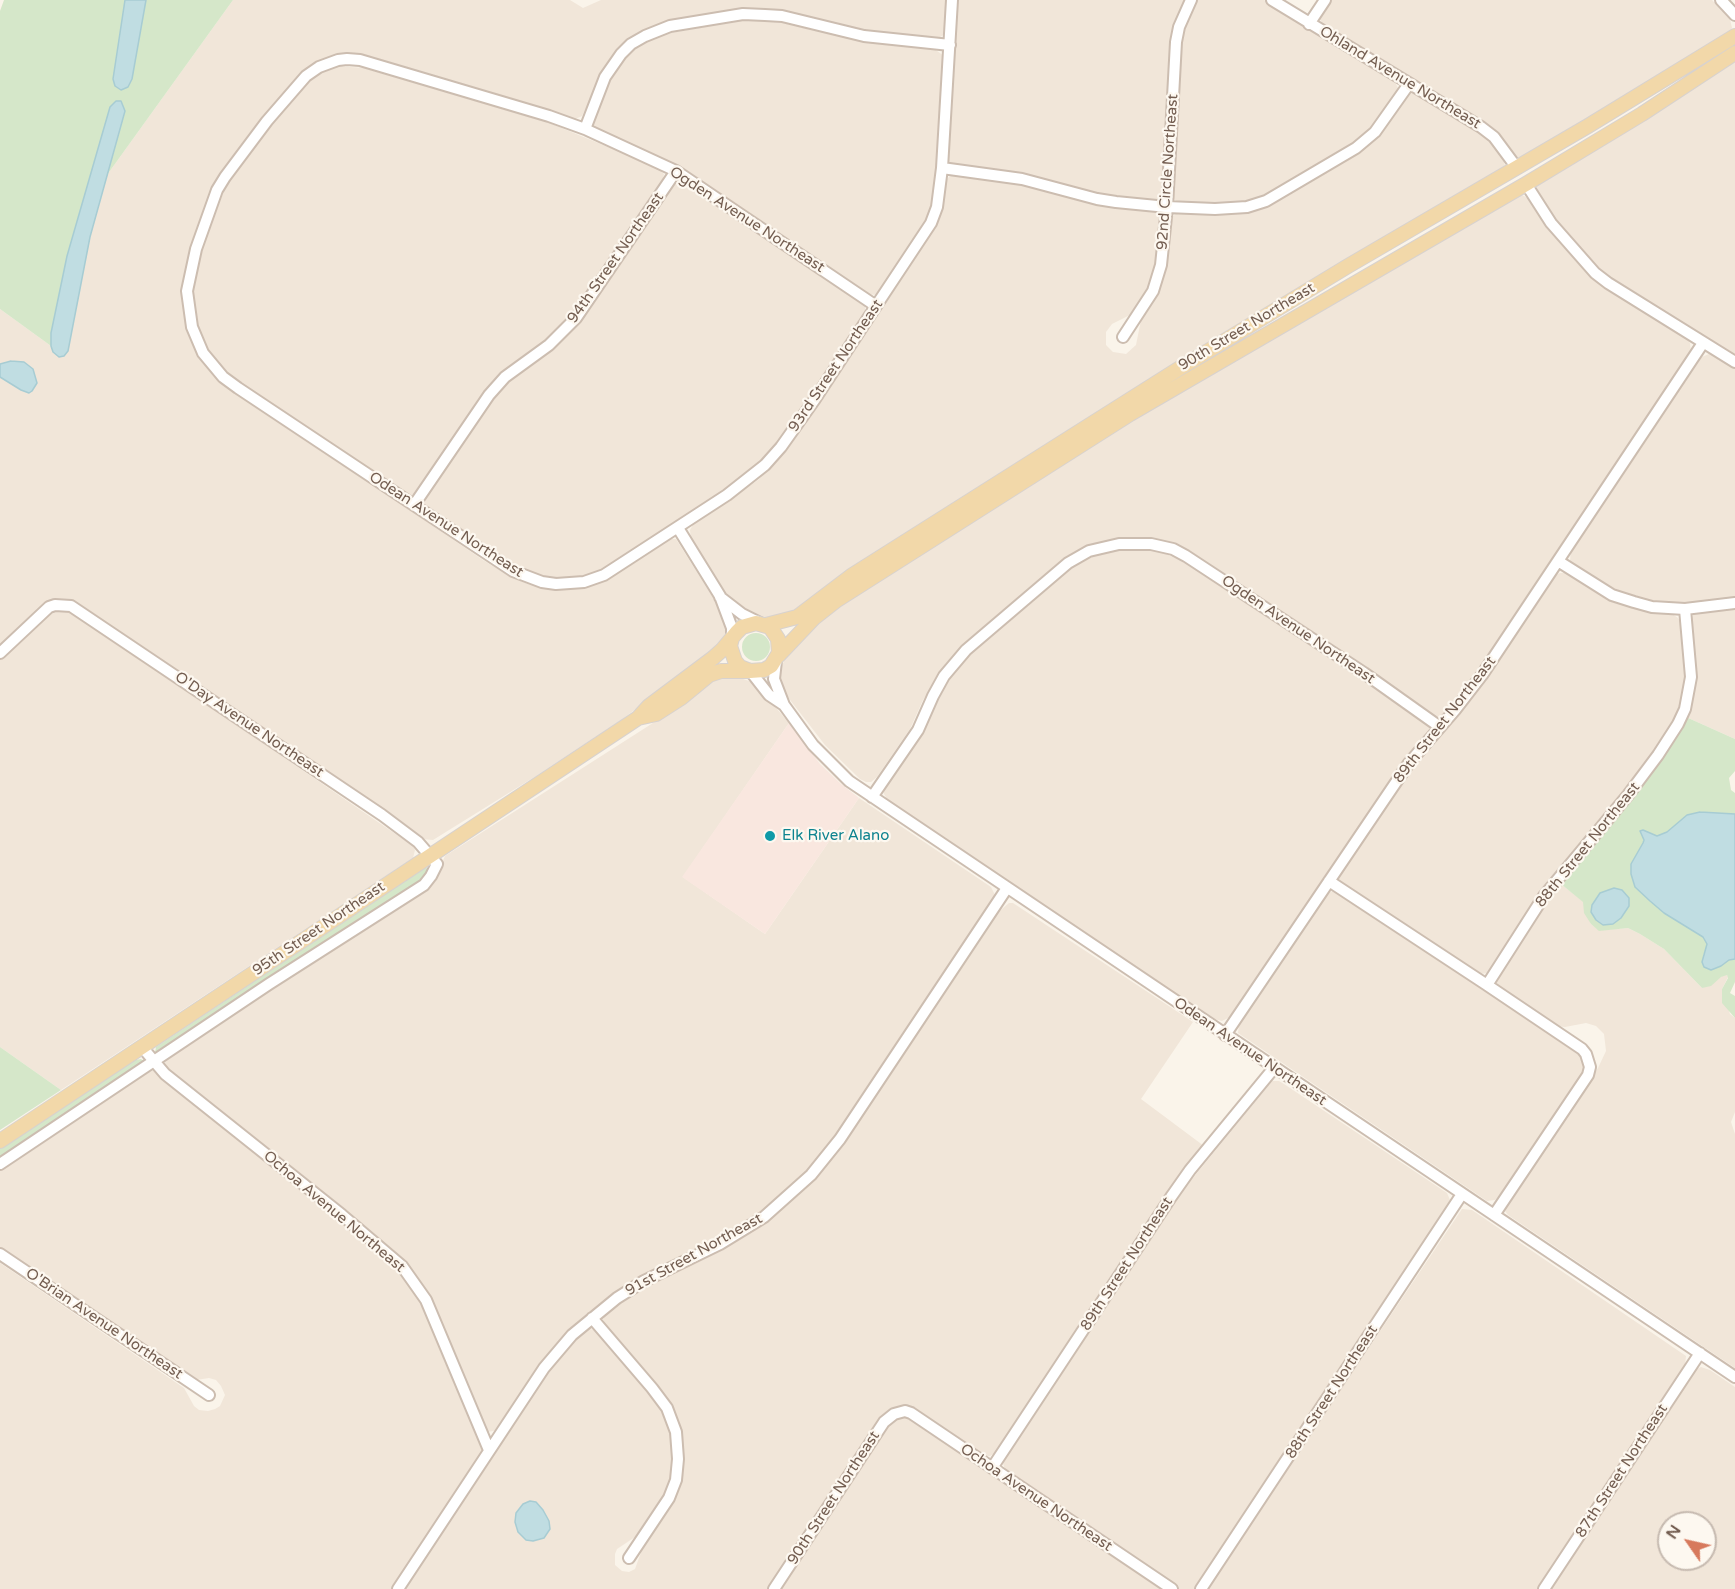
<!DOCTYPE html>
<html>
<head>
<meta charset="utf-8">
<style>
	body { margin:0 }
	#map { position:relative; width:1735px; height:1589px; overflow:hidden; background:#faf4ea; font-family:"Varela Round",sans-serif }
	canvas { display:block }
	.north { position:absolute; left:1657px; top:1511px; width:60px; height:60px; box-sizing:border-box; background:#fdf8f0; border:2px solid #c6bab0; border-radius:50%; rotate:304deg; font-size:16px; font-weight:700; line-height:24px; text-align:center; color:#735d50 }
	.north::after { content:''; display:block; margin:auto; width:21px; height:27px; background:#d7795c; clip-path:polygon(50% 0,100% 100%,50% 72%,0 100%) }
</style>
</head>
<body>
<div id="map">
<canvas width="1735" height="1589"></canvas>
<div class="north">N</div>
</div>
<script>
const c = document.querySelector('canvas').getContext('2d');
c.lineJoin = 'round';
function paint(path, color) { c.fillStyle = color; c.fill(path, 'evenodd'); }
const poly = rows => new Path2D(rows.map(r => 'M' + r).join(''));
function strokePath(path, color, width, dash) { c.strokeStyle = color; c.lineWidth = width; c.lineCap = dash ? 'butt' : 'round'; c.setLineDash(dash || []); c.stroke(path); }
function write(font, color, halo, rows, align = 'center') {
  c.font = font + ' "Varela Round",sans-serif'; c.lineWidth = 4.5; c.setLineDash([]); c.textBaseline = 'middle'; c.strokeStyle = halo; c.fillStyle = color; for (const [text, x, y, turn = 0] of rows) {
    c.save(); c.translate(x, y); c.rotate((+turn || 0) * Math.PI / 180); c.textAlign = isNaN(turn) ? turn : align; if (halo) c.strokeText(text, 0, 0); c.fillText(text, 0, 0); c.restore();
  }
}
paint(poly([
	[233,0,570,0,583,8,601,0,949,0,946,32,942,36,936,39,905,37,838,27,782,13,638,35,602,76,582,116,573,120,365,56,306,70,295,80,229,164,183,287,186,322,193,343,220,381,483,560,507,575,528,584,548,589,575,588,668,539,676,539,729,623,727,635,715,647,671,683,621,720,536,776,433,840,422,839,63,601,0,649,0,309,51,346,53,352,64,356,68,351,90,237,107,175],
	[958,0,1187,0,1176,21,1163,195,1160,199,1154,201,1121,199,953,165,948,162,946,157],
	[1197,0,1264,0,1302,25,1394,80,1398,88,1397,95,1378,123,1359,141,1266,196,1239,205,1178,203,1172,197,1181,38,1187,18],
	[1330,0,1712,0,1730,19,1732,28,1729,34,1520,159,1516,157,1498,135,1479,119,1326,29,1319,18],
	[758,20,783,23,864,42,933,48,944,56,937,157,932,206,923,227,880,292,876,295,867,294,677,167,593,127,591,125,608,81,617,67,636,47,659,35,738,21],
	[1735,59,1735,356,1612,279,1591,263,1559,227,1535,192,1538,183],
	[336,66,365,68,525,113,657,167,664,174,662,183,566,323,547,341,495,379,478,399,417,493,409,496,242,387,214,361,203,344,196,324,193,302,193,281,197,260,226,186,299,88,312,76],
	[1411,93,1416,94,1470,125,1486,137,1503,158,1505,166,1502,170,798,612,773,618,753,616,729,599,691,540,690,530,694,523,758,480,776,461,797,434,933,229,946,180,949,177,952,175,1009,181,1089,202,1157,212,1162,222,1157,265,1152,281,1132,314,1112,324,1106,332,1106,345,1113,352,1126,354,1136,345,1142,315,1156,292,1165,271,1171,219,1173,216,1178,213,1225,214,1251,212,1270,203,1341,164,1367,146],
	[683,181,865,305,865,315,783,438,762,464,740,482,617,561,586,577,552,579,516,569,426,509,424,505,425,496,482,410,507,380,554,346,671,186],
	[1521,194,1530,200,1561,244,1582,266,1602,284,1686,338,1690,343,1691,354,1467,689,1446,714,1441,717,1433,716,1161,541,1144,538,1108,540,1089,546,1068,558,980,630,946,663,923,700,910,729,877,777,871,782,866,782,860,779,825,745,780,687,778,674,786,657,825,614,1136,416],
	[1711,353,1735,366,1735,599,1678,603,1639,599,1604,584,1574,565,1570,561,1571,549,1702,357],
	[1143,548,1160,551,1194,567,1430,726,1429,733,1232,1016,1222,1021,1214,1019,887,799,884,794,883,789,919,736,948,680,970,654,1076,563,1087,557,1105,550],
	[1560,573,1569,573,1671,613,1678,618,1681,623,1687,677,1681,706,1676,716,1625,793,1488,973,1480,974,1342,884,1339,880,1339,871,1410,768,1459,714,1552,577],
	[1735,607,1735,739,1686,717,1694,694,1696,678,1692,618,1694,613,1697,611],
	[64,609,73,613,413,846,415,850,413,858,61,1090,0,1047,0,660,44,616,55,610],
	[720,678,740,678,755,683,789,723,683,877,765,934,859,798,991,887,995,895,839,1133,815,1163,774,1204,735,1231,630,1284,592,1311,562,1340,498,1430,488,1432,483,1428,433,1308,420,1282,403,1262,171,1074,165,1066,165,1062,168,1058,436,877,445,856,667,714,709,682],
	[1561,884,1584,902,1591,924,1599,930,1628,928,1640,934,1664,949,1702,988,1724,975,1727,975,1728,977,1722,989,1730,1014,1735,1018,1735,1112,1731,1122,1735,1134,1735,1368,1508,1215,1505,1211,1509,1201,1598,1068,1606,1051,1604,1034,1596,1026,1586,1023,1565,1027,1556,1026,1498,986,1496,982,1549,899],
	[1333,891,1338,892,1570,1046,1581,1056,1584,1068,1579,1082,1503,1193,1495,1200,1487,1201,1238,1033,1239,1024,1324,895],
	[1009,903,1013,903,1193,1022,1141,1099,1204,1146,1179,1179,998,1451,990,1456,982,1456,910,1408,903,1407,888,1412,883,1416,768,1589,404,1589,550,1368,573,1340,586,1329,590,1329,595,1330,657,1402,666,1420,673,1446,674,1468,669,1485,657,1510,638,1535,617,1549,615,1554,615,1565,622,1571,629,1572,635,1569,644,1544,676,1491,681,1472,679,1431,673,1412,663,1397,632,1358,605,1329,603,1319,606,1312,615,1304,646,1285,749,1233,771,1217,810,1181,842,1143,995,915],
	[154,1070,339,1218,401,1272,422,1303,483,1453,395,1589,0,1589,0,1263,184,1388,194,1406,199,1410,208,1411,215,1409,220,1406,225,1395,221,1386,216,1380,209,1378,196,1380,0,1247,0,1169,145,1074],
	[1272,1081,1279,1081,1284,1084,1447,1193,1450,1200,1446,1210,1198,1589,1178,1589,1005,1470,1003,1463,1004,1458,1179,1195],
	[1462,1209,1472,1210,1686,1356,1685,1366,1672,1390,1539,1589,1207,1589],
	[1701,1367,1710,1370,1735,1387,1735,1589,1549,1589,1677,1396,1697,1369],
	[1669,1523,1705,1523,1705,1559,1669,1559],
	[905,1416,912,1419,1166,1589,779,1589,890,1422]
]), '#f1e6d9');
paint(poly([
	[789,723,820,764,841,784,859,798,765,934,682,877]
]), '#f9e7df');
paint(poly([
	[4,0,125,0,113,79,132,79,146,0,233,0,107,175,125,111,110,107,67,256,51,333,51,346,0,309,0,11],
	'742 647a14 14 0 1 1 28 0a14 14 0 1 1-28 0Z',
	[1686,717,1735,739,1735,771,1729,778,1731,790,1735,793,1735,814,1700,812,1688,815,1667,832,1657,836,1643,830,1643,843,1631,864,1631,874,1650,901,1664,913,1703,937,1707,944,1703,957,1721,966,1729,960,1735,959,1735,982,1730,993,1735,996,1735,1018,1722,1003,1722,989,1728,978,1727,975,1721,977,1711,986,1702,988,1664,949,1640,934,1628,928,1599,931,1591,924,1584,913,1583,902,1561,884,1631,799],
	[426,867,428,870,418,882,157,1054,155,1053,156,1047],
	[0,1047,61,1090,0,1130],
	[141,1059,144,1061,143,1063,0,1158,0,1148,135,1060]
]), '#d5e7c9');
const water = poly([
	[125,0,146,0,132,79,128,87,121,90,115,86,113,79,125,0],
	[116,101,121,101,125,111,90,237,68,351,64,356,59,357,53,352,51,346,51,333,67,256,110,107,116,101],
	[11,361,24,362,33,369,37,383,32,391,29,393,21,390,0,377,0,364,11,361],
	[1700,812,1735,814,1735,959,1729,960,1721,966,1711,970,1704,967,1702,962,1707,944,1703,937,1664,913,1650,901,1635,887,1631,874,1631,864,1643,843,1644,840,1640,831,1643,830,1657,836,1667,832,1687,815,1700,812],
	[1614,888,1622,890,1629,898,1629,906,1621,918,1613,924,1603,925,1596,920,1591,912,1592,905,1600,893,1614,888],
	[530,1501,536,1502,543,1510,549,1521,550,1529,544,1538,533,1541,526,1540,518,1532,515,1522,516,1513,523,1504,530,1501]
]);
paint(water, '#c0dde2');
strokePath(water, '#a7ccd3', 1.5);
const minor = poly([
	[1272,0,1481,127,1494,137,1517,168],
	[1721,0,1735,15],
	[1309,24,1325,0],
	[585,129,605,77,621,54,631,44,645,36,670,26,743,14,765,15,782,16,864,36,950,45],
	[942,168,1022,179,1097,199,1116,202,1167,207,1215,209,1247,207,1266,201,1356,148,1375,132,1409,84],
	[1526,184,1551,223,1595,273,1608,283,1735,362],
	[876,306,676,171,585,129,549,116,360,60,347,59,338,60,319,67,306,76,267,121,225,177,217,190,196,249,187,291,192,327,203,353,223,377,238,388,513,571,542,582,556,584,584,582,604,575,727,495,765,465,781,447,815,399,876,306,931,223,937,207,942,168,952,0],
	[1123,337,1153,291,1161,265,1167,207,1176,42,1179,27,1191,0],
	[414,505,489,395,505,377,549,345,576,318,676,171],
	[678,528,720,596,732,628,732,638],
	[1558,561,1612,595,1634,602,1652,607,1685,609,1735,603],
	[720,597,742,614,762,624],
	[0,653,49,607,55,605,71,606,382,815,418,842,437,864,431,876,424,885,269,984,0,1164],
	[776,661,774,679,784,705,813,745,849,781,1735,1377],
	[751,672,769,695,784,705],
	[872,797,918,730,933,696,944,676,966,650,1068,563,1089,551,1119,544,1151,544,1173,549,1186,556,1364,673,1440,727],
	[1329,881,1487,985],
	[1225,1035,1409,763,1455,710,1482,675,1703,343],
	[142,1047,165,1074,342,1215,402,1266,426,1300,489,1450],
	[1494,1215,1588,1075,1590,1067,1586,1054,1582,1049,1487,985,1544,896,1628,795,1658,755,1678,724,1685,709,1691,677,1685,609],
	[0,1254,209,1395],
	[592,1318,652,1388,667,1408,676,1432,678,1459,676,1480,669,1498,629,1558],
	[992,1468,1171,1197,1190,1170,1274,1068],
	[398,1589,544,1368,572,1335,617,1298,644,1281,720,1244,764,1217,811,1175,840,1139,1007,888],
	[774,1589,884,1422,894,1414,905,1411,911,1413,1172,1589],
	[1201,1589,1462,1194],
	[1544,1589,1700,1353]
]);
const major = poly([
	[766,625,797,617,851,576,1180,368,1348,266,1588,126,1735,36],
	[778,656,814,618,837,600,1130,414,1526,184,1642,114,1735,53],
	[638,718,656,714,681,698,709,675,721,671,750,671],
	[0,1141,638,718,649,706,713,658,722,650,737,632,742,627,756,623,770,627,778,639,779,653,771,666,764,670,750,671,740,667,735,661,730,646,732,638]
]);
strokePath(minor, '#ccbdb0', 14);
strokePath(major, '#d8d2ce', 16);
strokePath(minor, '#fff', 10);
strokePath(major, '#f2d8a9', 14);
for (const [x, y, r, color] of [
	[770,836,6,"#0f9aa8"]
]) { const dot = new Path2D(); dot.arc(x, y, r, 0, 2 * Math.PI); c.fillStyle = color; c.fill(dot); strokePath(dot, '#fdf8f0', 2); }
write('15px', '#735d50', '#fdf8f0', [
	["Ohland Avenue Northeast",1400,78,31],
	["92nd Circle Northeast",1168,172,-86],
	["Ogden Avenue Northeast",747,220,33],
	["94th Street Northeast",616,258,-55],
	["90th Street Northeast",1247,327,-31],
	["93rd Street Northeast",836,366,-56],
	["Odean Avenue Northeast",446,525,33],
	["Ogden Avenue Northeast",1298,630,34],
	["89th Street Northeast",1445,720,-52],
	["O'Day Avenue Northeast",249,725,34],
	["88th Street Northeast",1588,845,-51],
	["95th Street Northeast",319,929,-34],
	["Odean Avenue Northeast",1250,1052,34],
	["Ochoa Avenue Northeast",334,1212,40],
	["91st Street Northeast",694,1255,-29],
	["89th Street Northeast",1127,1264,-57],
	["O'Brian Avenue Northeast",104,1324,34],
	["88th Street Northeast",1332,1392,-57],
	["87th Street Northeast",1622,1471,-57],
	["90th Street Northeast",834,1498,-57],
	["Ochoa Avenue Northeast",1036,1498,34]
]);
write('15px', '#0d838f', '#fdf8f0', [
	["Elk River Alano",782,836]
], 'left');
</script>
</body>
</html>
